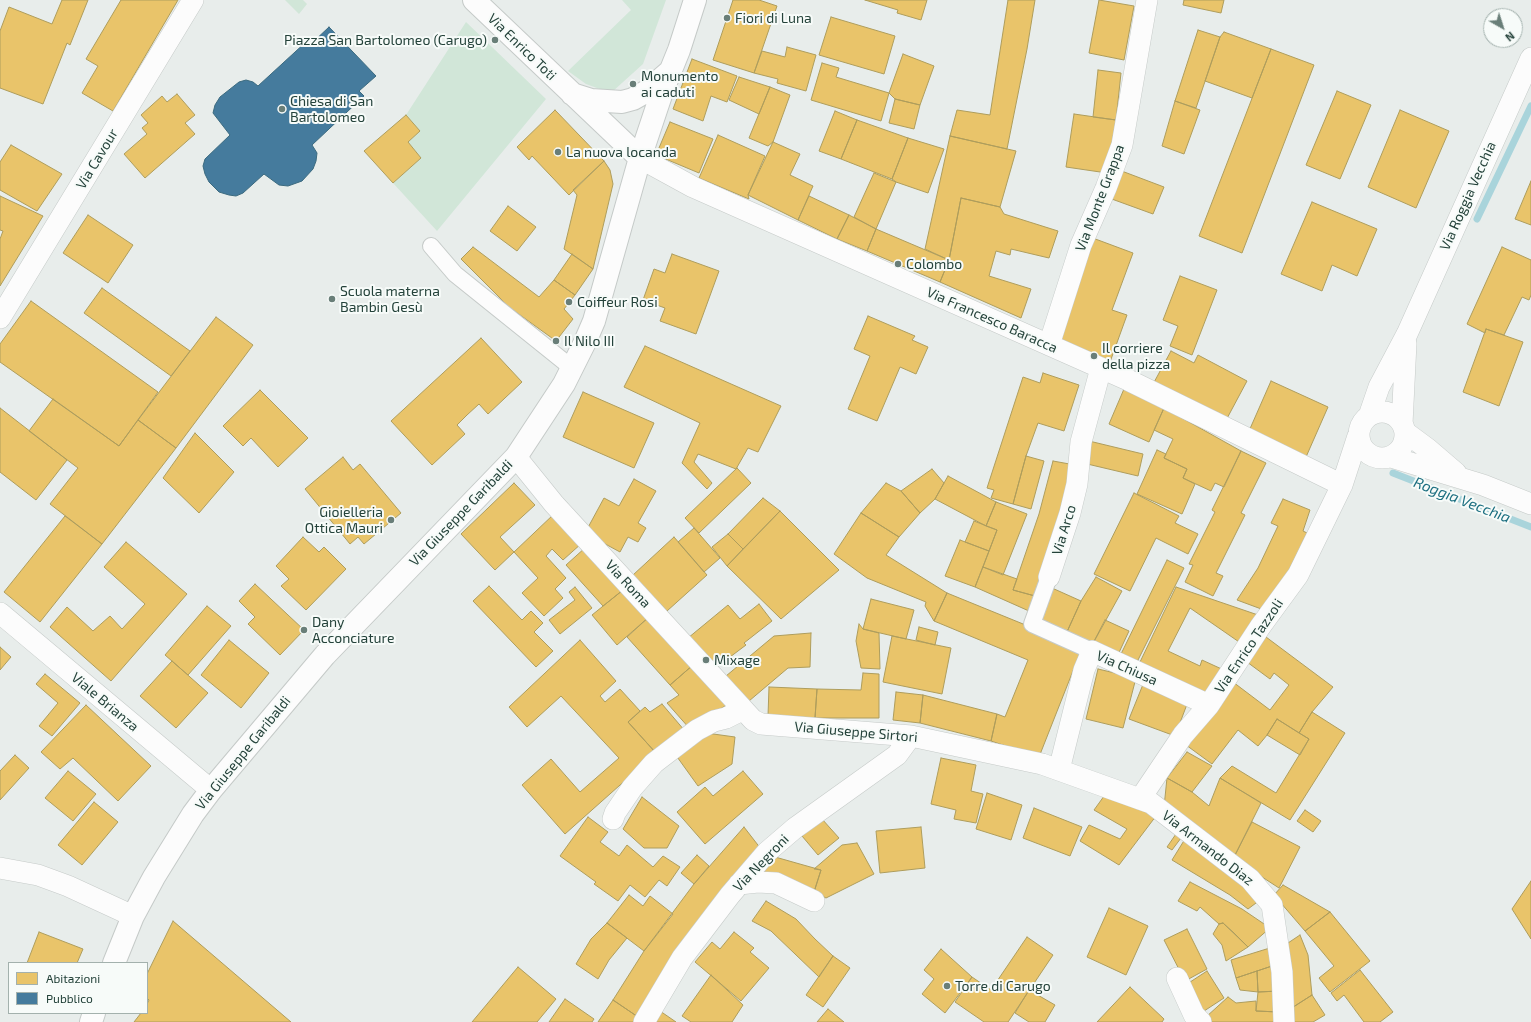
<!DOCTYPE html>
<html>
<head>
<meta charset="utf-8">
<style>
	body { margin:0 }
	#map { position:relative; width:1531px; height:1022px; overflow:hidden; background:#e8edeb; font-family:"Exo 2",sans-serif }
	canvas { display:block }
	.legend { position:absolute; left:8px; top:962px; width:140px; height:52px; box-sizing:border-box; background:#f7fbf9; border:1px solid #a3b1ad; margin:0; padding:5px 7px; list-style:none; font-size:12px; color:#24423a }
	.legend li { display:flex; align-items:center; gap:8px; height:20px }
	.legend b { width:20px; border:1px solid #a3b1ad }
	.north { position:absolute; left:1483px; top:8px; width:40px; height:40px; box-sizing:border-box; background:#f7fbf9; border:1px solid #a3b1ad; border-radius:50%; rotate:141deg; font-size:11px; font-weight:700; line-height:16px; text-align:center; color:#24423a }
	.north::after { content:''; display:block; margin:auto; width:14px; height:18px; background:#697e78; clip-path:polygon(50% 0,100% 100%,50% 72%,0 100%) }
</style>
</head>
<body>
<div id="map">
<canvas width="1531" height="1022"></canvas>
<ul class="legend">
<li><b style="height:11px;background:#e9c46a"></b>Abitazioni</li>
<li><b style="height:11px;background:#457b9d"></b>Pubblico</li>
</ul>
<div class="north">N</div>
</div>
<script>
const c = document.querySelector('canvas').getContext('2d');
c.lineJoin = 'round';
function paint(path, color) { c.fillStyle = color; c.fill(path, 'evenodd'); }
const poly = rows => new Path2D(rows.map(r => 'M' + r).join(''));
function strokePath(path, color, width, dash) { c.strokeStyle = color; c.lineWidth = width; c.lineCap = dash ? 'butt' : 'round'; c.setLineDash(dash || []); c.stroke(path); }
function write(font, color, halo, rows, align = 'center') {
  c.font = font + ' "Exo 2",sans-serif'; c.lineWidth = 4; c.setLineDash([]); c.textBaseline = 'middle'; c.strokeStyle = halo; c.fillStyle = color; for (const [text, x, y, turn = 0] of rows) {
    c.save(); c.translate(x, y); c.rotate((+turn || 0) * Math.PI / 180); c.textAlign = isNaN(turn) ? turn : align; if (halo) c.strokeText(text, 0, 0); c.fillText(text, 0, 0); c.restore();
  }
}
paint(poly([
	[285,0,303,0,307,4,299,14],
	[622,0,666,0,643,64,612,92,605,91,586,84,568,71,631,10],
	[466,22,546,99,437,231,393,183,421,158,408,142,420,131,406,115]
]), '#d1e6d8');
const homes = poly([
	[62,0,88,0,70,45,67,43,43,104,0,88,0,31,9,7,52,24,62,0],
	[121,0,178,0,113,111,82,93,98,66,86,59,121,0],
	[733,0,759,0,777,6,754,73,713,60,733,0],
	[865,0,927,0,921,20,897,13,898,10,865,0],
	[1008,0,1035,0,1027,49,1007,149,950,136,957,110,990,115,1008,0],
	[1099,0,1134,6,1124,60,1089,53,1099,0],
	[1184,0,1224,0,1221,13,1183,5,1184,0],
	[831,17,895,36,884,74,819,55,831,17],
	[1198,30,1220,37,1196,108,1175,101,1198,30],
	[1224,32,1271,49,1252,98,1205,81,1220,37,1224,32],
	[787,47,816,55,806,91,777,83,778,79,754,73,762,51,785,57,787,47],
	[1271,49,1314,65,1242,253,1199,236,1271,49],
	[903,54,934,66,920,105,895,99,889,93,903,54],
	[692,59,737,76,727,102,711,96,703,121,673,109,692,59],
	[822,63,839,68,836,77,889,93,881,121,811,100,822,63],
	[1098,70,1121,73,1116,120,1093,117,1098,70],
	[739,77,770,87,759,114,729,100,739,77],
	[770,87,790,95,773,142,768,146,749,138,770,87],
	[1337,91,1371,105,1340,179,1306,165,1337,91],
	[177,94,195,115,185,123,195,134,145,178,124,154,147,134,142,128,148,123,141,115,162,96,167,102,177,94],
	[895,99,920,105,914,129,889,123,895,99],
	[1175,101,1200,110,1184,154,1162,146,1175,101],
	[555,110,604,161,569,195,532,156,529,160,517,147,555,110],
	[1400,110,1449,131,1416,208,1368,187,1400,110],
	[835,111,857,120,841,159,819,151,835,111],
	[1074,114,1116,120,1107,173,1066,167,1074,114],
	[406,115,420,131,408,142,421,158,393,183,364,151,406,115],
	[857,120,908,138,892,179,841,159,857,120],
	[670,122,713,139,699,173,656,155,670,122],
	[718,135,765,156,748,195,749,199,699,178,718,135],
	[950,136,1016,151,1000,207,961,198,949,260,925,249,950,136],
	[908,138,944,149,928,193,896,182,892,179,908,138],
	[773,142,800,154,790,175,813,186,798,220,748,195,773,142],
	[11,145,62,174,37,211,0,190,0,162,11,145],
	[604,161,610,170,613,184,593,269,564,249,577,195,573,190,604,161],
	[1119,170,1164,187,1153,214,1109,198,1119,170],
	[874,173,896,182,876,229,854,217,874,173],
	[1531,181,1531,225,1515,219,1531,181],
	[0,196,43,216,0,286,0,239,3,231,0,230,0,196],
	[809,196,849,215,837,239,798,220,809,196],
	[961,198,1000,207,1004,214,1058,231,1049,258,1011,249,1010,255,996,251,989,276,1031,289,1021,318,940,282,949,260,961,198],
	[1312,202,1377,229,1357,276,1332,265,1322,291,1281,274,1312,202],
	[508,206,536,227,517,251,490,231,508,206],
	[88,215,133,245,108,283,63,253,88,215],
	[849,215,876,229,867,251,837,239,849,215],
	[876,229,949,260,940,282,867,251,876,229],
	[1090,237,1133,253,1112,310,1127,315,1110,362,1052,341,1090,237],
	[473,247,539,297,554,280,575,295,564,309,573,319,556,341,509,307,461,259,473,247],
	[1502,247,1531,260,1531,295,1529,300,1522,297,1504,335,1486,329,1485,333,1467,324,1502,247],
	[572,254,593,269,575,295,554,280,572,254],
	[672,254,719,271,696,334,660,321,665,308,643,300,654,269,665,273,672,254],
	[1180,276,1217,290,1192,355,1170,346,1178,326,1163,320,1180,276],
	[102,288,190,351,171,376,84,313,102,288],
	[31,301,158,392,119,446,0,362,0,344,31,301],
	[868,316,915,336,912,340,928,347,916,374,900,367,877,421,848,409,870,356,854,349,868,316],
	[216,317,253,345,176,448,138,420,216,317],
	[1486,329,1523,342,1499,406,1463,392,1486,329],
	[481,338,522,382,488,414,479,404,467,415,457,425,465,434,432,465,391,421,481,338],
	[645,346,781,406,758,452,748,448,736,469,698,454,694,462,712,483,707,489,682,463,700,423,624,387,645,346],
	[1171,351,1194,363,1198,355,1247,381,1224,424,1152,386,1171,351],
	[1043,373,1079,385,1064,431,1038,423,1026,456,1013,504,991,498,994,490,987,488,1023,377,1040,383,1043,373],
	[1271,381,1328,407,1306,457,1249,431,1271,381],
	[1124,389,1164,408,1149,442,1109,424,1124,389],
	[260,390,308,438,278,467,251,438,243,446,223,426,260,390],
	[583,392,654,423,634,468,563,437,583,392],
	[53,399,119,446,138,420,176,448,102,544,50,504,78,468,29,431,53,399],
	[0,408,67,460,36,500,0,472,0,408],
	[1164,408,1241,451,1224,487,1215,483,1211,491,1183,478,1187,469,1164,458,1173,439,1154,430,1164,408],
	[195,433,234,472,199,513,163,478,195,433],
	[1089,441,1143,454,1138,476,1083,463,1089,441],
	[1157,450,1166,454,1164,458,1187,469,1183,478,1195,484,1182,514,1137,494,1157,450],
	[1241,451,1266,463,1241,513,1245,515,1216,573,1223,576,1213,596,1185,582,1193,565,1189,564,1215,512,1212,510,1241,451],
	[1026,456,1044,461,1031,509,1013,504,1026,456],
	[343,457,353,470,360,464,401,513,364,544,358,537,350,544,305,489,343,457],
	[1053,461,1075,465,1035,596,1013,590,1039,514,1053,461],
	[737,468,751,483,699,533,685,518,737,468],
	[932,469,944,483,935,499,920,513,901,491,932,469],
	[948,476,996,502,986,526,935,499,948,476],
	[634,479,656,491,638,523,646,528,638,542,628,537,620,552,585,533,604,498,619,506,634,479],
	[514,483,535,505,500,537,514,552,495,570,461,534,514,483],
	[886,483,901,491,920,513,899,537,861,513,886,483],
	[1134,493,1179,516,1175,523,1198,534,1188,554,1156,538,1130,591,1094,574,1134,493],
	[763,498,780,511,743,549,728,534,763,498],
	[1283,499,1310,510,1303,531,1307,533,1282,585,1264,610,1237,600,1258,568,1278,526,1271,523,1283,499],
	[996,502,1027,514,1003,575,983,567,997,530,986,526,996,502],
	[780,511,839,570,781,619,727,566,780,511],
	[861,513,899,537,886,555,947,593,934,621,925,606,926,602,867,578,834,554,861,513],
	[554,514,582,543,563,560,552,549,546,556,566,578,555,589,563,598,544,616,522,593,538,578,514,552,554,514],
	[65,516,102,544,40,622,4,592,65,516],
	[974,521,997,530,989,551,965,542,974,521],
	[694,528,720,558,704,572,678,542,694,528],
	[728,534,743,549,727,566,712,547,728,534],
	[303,537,319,552,324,547,346,569,306,610,281,586,289,579,276,566,303,537],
	[674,537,707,575,667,611,633,575,674,537],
	[960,540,989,551,975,587,945,576,960,540],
	[126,542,187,594,111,681,50,627,67,607,93,631,110,616,122,629,145,604,104,567,126,542],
	[586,547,623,590,603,606,566,565,586,547],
	[1167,560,1184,568,1136,664,1120,656,1167,560],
	[983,567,1017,579,1013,590,1035,596,1029,611,975,587,983,567],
	[1096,577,1122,591,1091,647,1066,634,1081,601,1096,577],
	[255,584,304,630,280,655,248,624,255,617,239,601,255,584],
	[489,586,522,620,531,611,543,623,534,632,553,651,536,667,473,601,489,586],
	[575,587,592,608,560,634,549,620,575,600,569,592,575,587],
	[1176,587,1261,616,1242,644,1190,608,1168,651,1200,666,1202,660,1226,671,1213,697,1140,662,1176,587],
	[1052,588,1081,601,1066,634,1037,621,1052,588],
	[623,590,650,616,617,645,592,615,623,590],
	[947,593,1082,648,1039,757,991,741,997,714,1005,717,1028,660,934,621,947,593],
	[871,599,914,610,906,639,863,629,871,599],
	[759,604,772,621,744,643,746,645,714,669,688,638,728,605,740,619,759,604],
	[207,606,231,626,188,675,165,655,207,606],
	[650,616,693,665,670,685,627,637,650,616],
	[1105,620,1129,631,1116,659,1091,647,1105,620],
	[859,624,863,629,879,633,880,669,861,668,856,641,859,624],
	[919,627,938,632,935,645,916,640,919,627],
	[811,633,810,667,788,668,749,701,726,676,774,636,811,633],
	[892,636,951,648,942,694,883,682,892,636],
	[1266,637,1333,687,1312,712,1299,733,1277,719,1267,735,1258,746,1238,730,1212,764,1186,745,1233,682,1270,710,1289,685,1274,673,1270,679,1247,662,1266,637],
	[229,640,269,673,241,708,201,675,229,640],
	[580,640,616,681,600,696,605,702,620,689,640,711,628,722,656,753,565,834,522,785,551,759,580,792,619,758,561,696,527,727,509,707,580,640],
	[0,647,11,657,0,670,0,647],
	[172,661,208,693,176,728,140,696,172,661],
	[693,665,728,704,690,729,667,703,679,695,670,685,693,665],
	[1098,669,1136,678,1123,728,1086,719,1098,669],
	[863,673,879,674,879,718,815,718,817,689,861,690,863,673],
	[45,674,80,703,52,736,39,726,58,703,36,684,45,674],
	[1144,682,1189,699,1175,736,1129,719,1144,682],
	[769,687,817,689,815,718,768,716,769,687],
	[896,692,923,695,920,723,893,720,896,692],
	[923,695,997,714,991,741,920,723,923,695],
	[662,704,685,731,655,752,628,722,645,707,650,712,662,704],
	[86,705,151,766,118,801,73,758,60,769,41,752,86,705],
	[1312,712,1345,733,1290,820,1220,778,1232,766,1276,793,1309,739,1299,733,1312,712],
	[1277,719,1309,739,1300,755,1267,735,1277,719],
	[706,733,735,737,732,764,698,786,675,754,706,733],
	[1187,752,1212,766,1192,792,1167,778,1187,752],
	[15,755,29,768,0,800,0,771,15,755],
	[941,758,976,765,971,791,983,794,976,823,954,819,956,810,931,804,941,758],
	[68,771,96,794,73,821,45,798,68,771],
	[743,771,763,794,705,844,677,812,705,787,713,796,743,771],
	[1167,778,1192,792,1209,806,1220,778,1261,803,1231,863,1164,807,1167,778],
	[1107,792,1156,816,1119,865,1080,841,1089,825,1120,839,1127,829,1094,810,1107,792],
	[987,793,1022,805,1011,840,976,829,987,793],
	[642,797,679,826,667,848,644,848,623,829,642,797],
	[94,802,118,822,82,865,58,845,94,802],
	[1034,808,1082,827,1070,856,1023,838,1034,808],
	[1305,810,1321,821,1313,832,1297,821,1305,810],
	[588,817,608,832,600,842,619,856,627,845,653,867,663,856,680,867,667,886,659,880,645,897,630,885,618,901,594,884,596,882,560,856,588,817],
	[822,819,839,838,818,855,802,836,822,819],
	[1252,822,1300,847,1279,888,1256,873,1231,863,1252,822],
	[744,827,761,849,641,1019,613,1000,644,951,694,884,744,827],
	[921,827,925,868,880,873,876,831,921,827],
	[1176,834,1181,838,1172,850,1167,847,1176,834],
	[1185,839,1264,897,1248,909,1230,895,1172,860,1185,839],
	[857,843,874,874,826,898,814,892,821,870,814,869,842,845,857,843],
	[697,855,709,866,694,884,681,873,697,855],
	[768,855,821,870,814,892,762,877,768,855],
	[1531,881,1531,939,1512,909,1531,881],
	[1190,882,1242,909,1270,928,1248,947,1233,932,1223,923,1219,924,1200,907,1197,911,1178,901,1190,882],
	[1283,885,1330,912,1305,931,1274,895,1283,885],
	[629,895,643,906,650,896,673,914,644,951,607,923,629,895],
	[766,901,796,919,815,939,833,956,819,977,771,931,752,921,766,901],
	[1109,908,1148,926,1126,975,1087,957,1109,908],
	[1330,912,1370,961,1330,992,1319,978,1334,966,1305,931,1330,912],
	[173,921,291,1022,134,1022,141,1013,147,1013,147,1004,149,1000,147,998,147,974,173,921],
	[607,923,627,938,609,960,598,979,576,964,591,939,607,923],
	[1223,923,1248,947,1226,961,1222,945,1213,934,1219,924,1223,923],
	[1187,929,1207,969,1185,981,1164,940,1187,929],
	[39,932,83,949,77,963,27,963,39,932],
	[734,932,754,948,750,952,769,968,741,1001,695,962,712,942,720,949,734,932],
	[1300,935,1308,955,1312,995,1287,1011,1282,947,1300,935],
	[1027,937,1053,955,1008,1022,984,1022,955,1002,972,977,991,990,1027,937],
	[1273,947,1278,964,1236,978,1231,960,1273,947],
	[941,949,972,977,945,1013,922,994,934,979,924,970,941,949],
	[833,956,850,968,823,1007,806,995,833,956],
	[1278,964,1279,991,1258,992,1257,971,1278,964],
	[518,967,556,999,537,1022,472,1022,518,967],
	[1360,970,1393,1012,1380,1022,1364,1022,1344,995,1337,1001,1331,993,1360,970],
	[1207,971,1224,998,1201,1013,1184,986,1207,971],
	[1257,971,1258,992,1240,990,1236,978,1257,971],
	[711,975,743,1005,732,1022,691,1022,682,1016,711,975],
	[1130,987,1164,1019,1162,1022,1097,1022,1130,987],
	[1029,990,1055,1005,1045,1022,1029,1022,1015,1013,1029,990],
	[1279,991,1279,1012,1256,1011,1258,992,1279,991],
	[1312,995,1325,1015,1313,1022,1291,1022,1287,1011,1312,995],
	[1228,997,1236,1003,1256,1001,1256,1011,1279,1012,1279,1022,1210,1022,1206,1017,1228,997],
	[565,999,594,1019,592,1022,549,1022,565,999],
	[613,1000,641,1019,639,1022,598,1022,613,1000],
	[828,1009,844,1022,817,1022,828,1009],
	[660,1011,676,1022,652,1022,660,1011]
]);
paint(homes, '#e9c46a');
strokePath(homes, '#ae9d5c', 1);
const public = poly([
	[329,27,376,76,359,91,364,96,312,145,317,153,316,161,313,169,302,181,288,186,279,185,264,174,243,193,236,196,229,195,219,192,209,182,205,174,203,166,205,159,230,135,213,113,215,105,220,97,239,82,246,80,253,82,258,86,307,41,311,44,329,27]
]);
paint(public, '#457b9d');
strokePath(public, '#3b6a7f', 1);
strokePath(poly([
	[1477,219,1531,106],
	[1393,473,1531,527]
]), '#a9d4db', 7);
const pedestrian = poly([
	[431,246,455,274,572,368],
	[1049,577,1032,624,1092,651]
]);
const minor = poly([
	[640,158,693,187,1128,380,1342,485],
	[0,318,193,0],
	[1049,345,1081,245,1106,188,1122,145,1147,0],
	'1359 435a23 23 0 1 1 46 0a23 23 0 1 1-46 0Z',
	[1369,416,1379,387,1407,334,1531,58],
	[1402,424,1406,343],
	[1405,432,1428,449,1456,473],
	[516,457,554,504,753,720,761,724,911,736,1042,764,1151,803,1250,879,1272,905,1282,972,1284,1022],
	[1391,457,1483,485,1531,504],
	[1049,577,1070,513,1077,484,1081,442,1101,368],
	[0,613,211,790],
	[1059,770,1084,670,1092,651,1209,705],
	[1140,799,1183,735,1209,705,1260,627,1298,575,1342,485,1358,436],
	[613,819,615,813,632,788,654,763,697,730,714,721,726,718,742,710],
	[0,868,38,875,68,886,133,916],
	[739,884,758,882,776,883,814,901],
	[1177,978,1194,1015,1201,1022],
	[644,1022,682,958,730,895,767,852,795,828,897,755,911,736]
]);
const tertiary = poly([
	[474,0,640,158],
	[572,94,591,100,622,102,633,99,647,91,669,72],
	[114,963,133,916,154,877,193,814,211,790,325,655,516,457,564,384,585,342,594,321,640,158,662,92,679,50,695,0],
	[91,1022,94,1013]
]);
strokePath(pedestrian, '#c5cac8', 18);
strokePath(minor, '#c5cac8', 22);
strokePath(tertiary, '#c5cac8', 24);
strokePath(pedestrian, '#fcfcfc', 16);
strokePath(minor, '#fcfcfc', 21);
strokePath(tertiary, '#fcfcfc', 22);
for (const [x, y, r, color] of [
	[727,18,4,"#697e78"],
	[495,40,4,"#697e78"],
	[633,84,4,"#697e78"],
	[282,109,4,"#697e78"],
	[558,152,4,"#697e78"],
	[898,264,4,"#697e78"],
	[332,299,4,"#697e78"],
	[569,302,4,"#697e78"],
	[556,341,4,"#697e78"],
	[1094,356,4,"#697e78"],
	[391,520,4,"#697e78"],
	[304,630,4,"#697e78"],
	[706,660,4,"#697e78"],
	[947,986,4,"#697e78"]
]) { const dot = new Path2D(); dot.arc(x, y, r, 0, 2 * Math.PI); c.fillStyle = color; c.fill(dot); strokePath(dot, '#f7fbf9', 1.5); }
write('14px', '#24423a', '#f7fbf9', [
	["Fiori di Luna",735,18],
	["Piazza San Bartolomeo (Carugo)",487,40,"right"],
	["Monumento",641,76],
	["ai caduti",641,92],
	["Chiesa di San",290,101],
	["Bartolomeo",290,117],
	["La nuova locanda",566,152],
	["Colombo",906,264],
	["Scuola materna",340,291],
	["Bambin Gesù",340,307],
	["Coiffeur Rosi",577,302],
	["Il Nilo III",564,341],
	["Il corriere",1102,348],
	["della pizza",1102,364],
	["Gioielleria",383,512,"right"],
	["Ottica Mauri",383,528,"right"],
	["Dany",312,622],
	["Acconciature",312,638],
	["Mixage",714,660],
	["Torre di Carugo",955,986]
], 'left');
write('14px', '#24423a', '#f7fbf9', [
	["Via Enrico Toti",522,47,44],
	["Via Cavour",97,159,-59],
	["Via Roggia Vecchia",1468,196,-66],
	["Via Monte Grappa",1100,198,-69],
	["Via Francesco Baracca",992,320,24],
	["Via Giuseppe Garibaldi",461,513,-46],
	["Via Arco",1064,530,-73],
	["Via Roma",628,584,47],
	["Via Enrico Tazzoli",1249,646,-56],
	["Via Chiusa",1127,668,24],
	["Viale Brianza",105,702,40],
	["Via Giuseppe Sirtori",856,732,5],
	["Via Giuseppe Garibaldi",243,753,-51],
	["Via Armando Diaz",1208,848,38],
	["Via Negroni",761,863,-46]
]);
write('italic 15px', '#1c6f80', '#f7fbf9', [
	["Roggia Vecchia",1462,500,21]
]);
</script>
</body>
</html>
